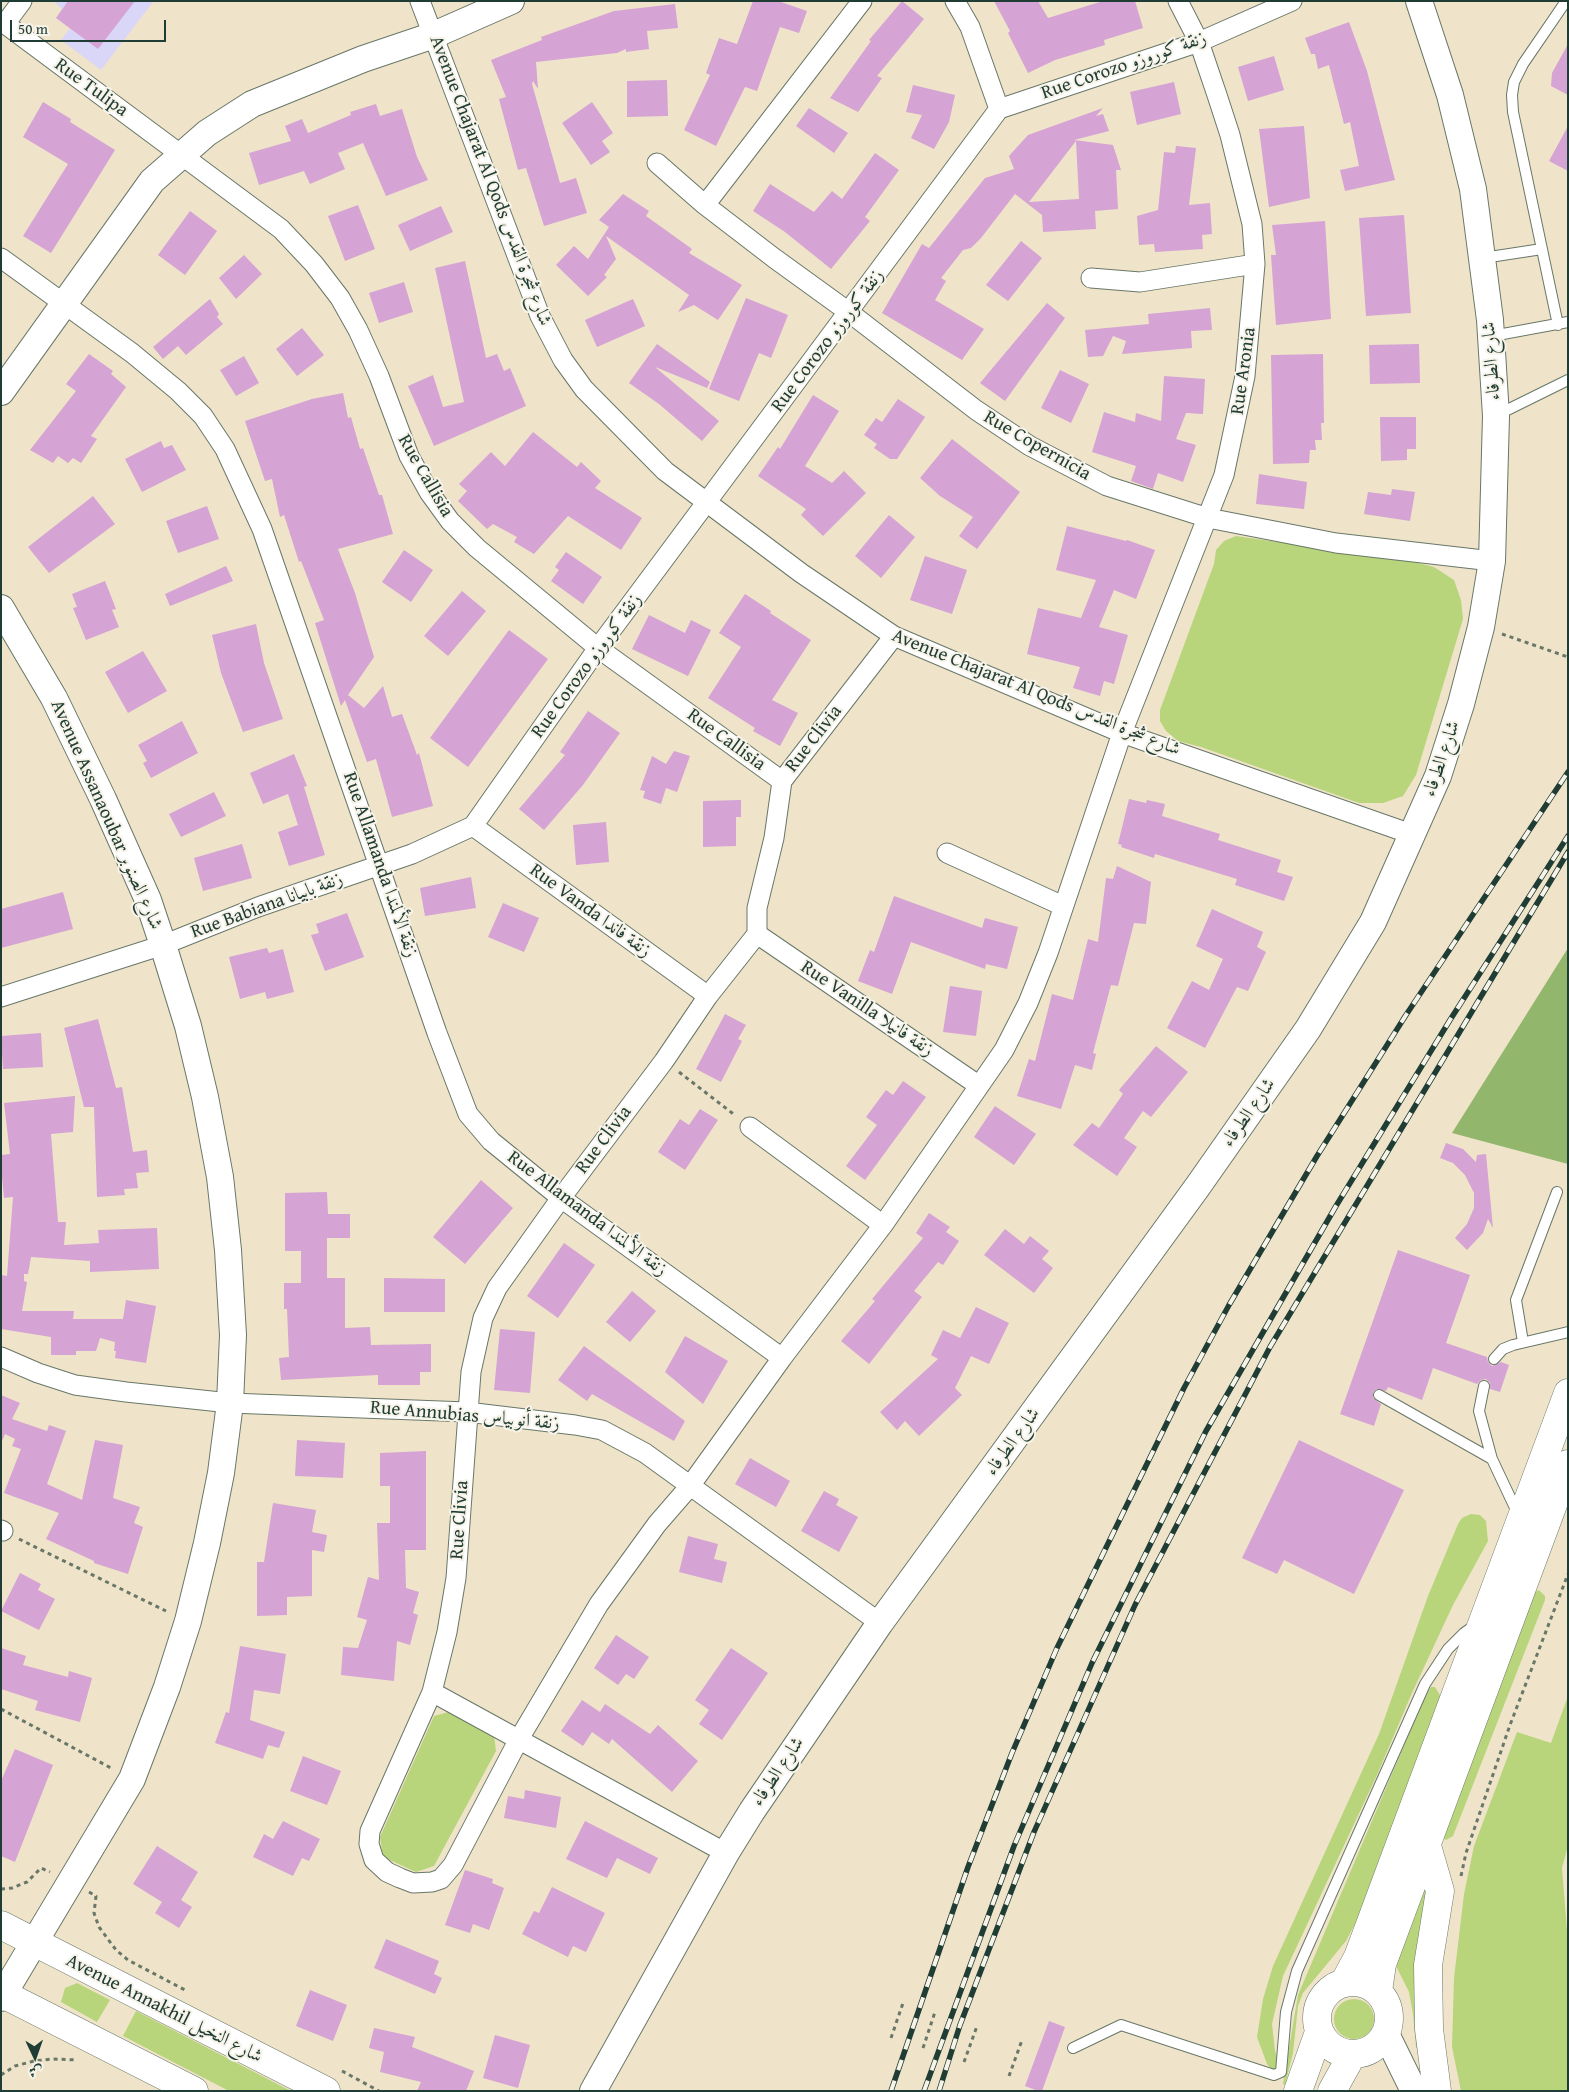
<!DOCTYPE html>
<html>
<head>
<meta charset="utf-8">
<style>
	body { margin:0 }
	#map { position:relative; width:1569px; height:2092px; overflow:hidden; background:#efe4c9; font-family:"Gentium Book Plus",Amiri,serif }
	canvas { display:block }
	.frame { position:absolute; inset:0; border:2px solid #1f3d34; pointer-events:none }
	.north { position:absolute; left:10px; top:2032px; width:50px; height:50px; -webkit-text-stroke:4px #f7f3e8; paint-order:stroke; rotate:177deg; font-size:14px; font-weight:700; line-height:20px; text-align:center; color:#1f3d34 }
	.north::after { content:''; display:block; margin:auto; width:18px; height:22px; background:#1f3d34; clip-path:polygon(50% 0,100% 100%,50% 72%,0 100%) }
	.scale { position:absolute; left:10px; top:20px; width:156px; height:22px; box-sizing:border-box; border:2px solid #1f3d34; border-top:0; padding-left:6px; font-size:15px; line-height:18px; white-space:nowrap; color:#1f3d34; -webkit-text-stroke:4px #f7f3e8; paint-order:stroke }
</style>
</head>
<body>
<div id="map">
<canvas width="1569" height="2092"></canvas>
<div class="frame"></div>
<div class="north">ش</div>
<div class="scale">50 m</div>
</div>
<script>
const c = document.querySelector('canvas').getContext('2d');
c.lineJoin = 'round';
function paint(path, color) { c.fillStyle = color; c.fill(path, 'evenodd'); }
const poly = rows => new Path2D(rows.map(r => 'M' + r).join(''));
function strokePath(path, color, width, dash) { c.strokeStyle = color; c.lineWidth = width; c.lineCap = dash ? 'butt' : 'round'; c.setLineDash(dash || []); c.stroke(path); }
function write(font, color, halo, rows, align = 'center') {
  c.font = font + ' "Gentium Book Plus",Amiri,serif'; c.lineWidth = 4; c.setLineDash([]); c.textBaseline = 'middle'; c.strokeStyle = halo; c.fillStyle = color; for (const [text, x, y, turn = 0] of rows) {
    c.save(); c.translate(x, y); c.rotate((+turn || 0) * Math.PI / 180); c.textAlign = isNaN(turn) ? turn : align; if (halo) c.strokeText(text, 0, 0); c.fillText(text, 0, 0); c.restore();
  }
}
paint(poly([
	[56,1,152,1,153,2,101,70,61,40,70,28,56,18,62,9,55,3]
]), '#dad6f7');
paint(poly([
	[1236,536,1414,562,1434,567,1454,580,1461,600,1463,619,1416,775,1403,796,1383,803,1359,803,1201,747,1178,741,1166,731,1160,721,1160,710,1214,564,1216,550,1224,541],
	[1471,1514,1480,1515,1486,1521,1488,1541,1453,1605,1412,1693,1377,1775,1283,1976,1272,2024,1275,2051,1280,2065,1276,2070,1272,2070,1267,2064,1257,2037,1263,1999,1273,1966,1379,1734,1428,1596,1458,1524,1462,1518],
	[1539,1590,1545,1596,1545,1600,1453,1836,1446,1840,1443,1838,1535,1592],
	[1431,1687,1435,1687,1441,1697,1436,1724,1356,1922,1346,1941,1303,1993,1298,2006,1293,2053,1285,2085,1283,2084,1298,1995,1425,1696],
	[1568,1696,1568,1846,1562,1868,1568,1943,1568,2091,1461,2091,1452,2047,1454,1978,1464,1894,1474,1846,1517,1732,1551,1743],
	[452,1711,494,1735,496,1751,434,1866,416,1872,383,1857,380,1837,434,1716],
	[1428,1886,1425,2063,1416,2047,1413,2014,1409,1992,1396,1966,1424,1888],
	[77,1983,110,2000,97,2022,61,2002,65,1988],
	'1334 2019a20 20 0 1 1 40 0a20 20 0 1 1-40 0Z',
	[136,2011,291,2091,229,2091,123,2036]
]), '#b8d57b');
paint(poly([
	[1568,948,1568,1164,1452,1133]
]), '#92b66b');
paint(poly([
	[68,1,135,1,98,49,56,18],
	[753,1,778,1,807,11,799,33,780,27,757,91,745,87,716,146,684,130,710,75,706,73,719,38,737,44],
	[902,1,924,19,877,76,882,78,858,112,830,98,871,41,869,40],
	[994,1,1038,1,1048,18,1103,1,1135,1,1143,28,1104,40,1105,45,1055,60,1028,73,1008,33,1010,31],
	[675,4,678,28,647,31,649,49,626,52,626,49,617,53,536,62,538,89,533,81,532,84,560,183,576,178,587,213,544,226,526,168,518,170,499,99,506,97,491,60,542,40,541,37,614,11],
	[1349,22,1367,71,1395,180,1345,191,1340,170,1359,166,1350,122,1344,124,1329,65,1318,69,1315,54,1311,54,1305,38],
	[1568,44,1568,95,1551,86,1552,73],
	[1274,56,1284,90,1248,101,1238,67],
	[667,80,668,116,627,117,627,81],
	[1174,82,1181,114,1137,125,1130,92],
	[913,85,955,95,949,122,934,149,911,138,922,115,906,112],
	[43,102,71,119,70,122,115,150,51,253,23,236,68,164,23,137],
	[592,102,613,133,602,141,610,152,591,165,562,123],
	[376,104,380,116,402,109,417,157,428,180,386,196,363,143,338,153,345,169,310,184,304,171,259,185,249,153,291,141,285,126,302,119,308,133,351,115,350,112],
	[809,108,848,133,834,153,796,126],
	[1103,108,1096,116,1103,114,1109,131,1074,140,1113,145,1121,170,1116,170,1118,209,1095,211,1096,229,1043,232,1042,215,1015,194,981,238,971,248,963,250,941,278,946,281,935,300,984,329,962,360,882,313,922,244,929,248,985,178,1014,169,1009,156,1028,135],
	[1076,141,1079,199,1029,202],
	[1304,126,1310,198,1269,207,1259,129],
	[1568,126,1568,171,1549,161],
	[1176,146,1196,148,1189,205,1210,203,1212,234,1202,235,1203,249,1155,252,1154,244,1139,245,1137,216,1158,210,1164,152,1175,153],
	[875,153,899,170,865,217,870,221,831,269,785,232,753,211,770,184,814,212,832,191,842,199],
	[623,194,649,211,646,216,692,249,689,253,742,285,718,320,694,305,678,312,689,295,606,236,616,259,604,275,607,277,588,296,556,265,574,246,588,259,609,227,599,220],
	[358,205,375,249,345,261,328,216],
	[441,206,453,232,410,251,398,225],
	[190,211,217,231,185,275,158,255],
	[1404,215,1411,313,1366,316,1359,218],
	[1325,221,1331,319,1276,325,1271,255,1276,255,1272,225],
	[1021,241,1042,258,1008,301,986,285],
	[244,255,262,274,236,299,219,278],
	[465,261,486,358,497,354,504,371,510,368,526,406,434,446,408,386,433,375,443,407,464,402,435,268],
	[404,282,413,312,379,323,369,293],
	[746,298,788,315,771,358,759,353,739,401,709,389],
	[210,299,219,314,217,317,223,324,186,355,178,346,163,359,153,347],
	[633,299,645,326,597,347,585,320],
	[1047,303,1065,318,1005,401,980,383],
	[1210,308,1212,330,1191,331,1192,348,1122,354,1126,341,1113,336,1103,356,1088,357,1085,330,1149,324,1148,314],
	[302,328,324,355,297,376,276,349],
	[657,344,710,382,707,388,655,367,719,421,702,441,659,404,629,383],
	[1419,344,1420,383,1370,384,1369,345],
	[89,354,113,371,111,374,126,387,91,436,97,439,81,463,73,458,68,463,58,456,53,463,30,450,76,391,66,384],
	[1323,354,1324,423,1321,423,1322,440,1315,440,1316,450,1310,450,1309,463,1273,464,1271,355],
	[244,356,259,383,236,396,220,370],
	[1060,370,1089,384,1071,423,1041,408],
	[1164,376,1205,379,1203,414,1186,413,1176,439,1196,445,1183,482,1158,473,1153,489,1131,481,1136,466,1092,452,1104,412,1135,422,1136,413,1161,421],
	[343,393,348,418,351,417,360,449,363,448,379,495,382,495,393,534,338,549,355,593,374,657,348,695,364,708,383,686,392,717,402,714,417,755,419,753,433,806,392,817,376,759,367,762,345,700,341,706,315,623,324,620,301,561,299,562,284,515,280,517,272,479,265,481,245,421,312,399],
	[813,395,839,411,805,466,832,483,844,471,866,493,823,536,801,515,806,509,758,476,778,447,780,449],
	[898,399,925,417,897,459,890,459,874,448,877,444,864,435,876,418,882,422],
	[1380,417,1416,417,1416,449,1407,449,1407,460,1381,461],
	[533,432,577,467,581,462,601,481,595,488,642,518,621,550,568,516,534,554,514,542,517,537,493,524,487,529,458,501,467,491,459,484,491,452,505,466],
	[952,439,1020,492,977,549,959,536,973,517,940,496,920,478],
	[161,441,164,448,172,445,186,470,142,492,125,459],
	[1259,474,1307,482,1304,509,1256,504],
	[1392,489,1415,492,1410,521,1364,514,1368,492,1391,495],
	[93,496,115,524,49,573,28,547],
	[207,506,219,539,178,553,166,521],
	[889,515,915,537,881,578,855,556],
	[1067,526,1126,541,1127,540,1155,550,1136,599,1114,590,1099,627,1128,635,1114,684,1104,681,1100,696,1073,688,1080,667,1027,654,1038,608,1081,618,1096,580,1056,570],
	[404,550,433,570,411,602,382,582],
	[566,552,602,577,583,604,551,581,559,570,555,567],
	[925,556,967,570,952,614,910,600],
	[226,566,233,581,170,606,165,594],
	[105,581,116,609,112,610,119,627,86,640,73,608,77,607,72,594],
	[462,591,486,611,448,656,424,636],
	[745,594,771,611,770,613,811,640,772,700,798,713,780,746,753,731,755,728,708,698,741,647,719,633],
	[649,615,685,633,691,620,711,630,688,676,632,649],
	[256,624,264,663,283,719,243,732,221,673,212,635],
	[509,630,548,659,468,767,430,738],
	[143,651,167,691,128,713,105,672],
	[588,711,620,733,583,785,544,830,519,809,565,755,560,752],
	[182,721,198,753,151,778,143,763,147,761,138,745],
	[674,751,690,756,677,792,666,788,661,804,643,798,645,791,640,790,652,756,666,764],
	[294,754,307,786,304,787,325,855,289,866,278,832,298,825,288,794,263,804,250,773],
	[214,792,226,816,181,837,169,814],
	[1129,799,1146,803,1147,800,1165,804,1162,816,1220,834,1218,840,1281,860,1277,872,1293,877,1284,901,1235,885,1237,879,1155,854,1154,858,1121,847,1122,845,1118,844],
	[741,800,741,817,736,817,736,846,703,847,703,801],
	[606,822,609,862,576,865,573,825],
	[242,844,252,878,203,891,194,858],
	[1117,866,1151,882,1146,924,1134,923,1118,986,1111,985,1093,1053,1096,1054,1092,1070,1075,1065,1061,1109,1017,1096,1029,1059,1035,1061,1052,994,1073,1000,1088,939,1098,942,1106,878,1113,879],
	[471,877,476,908,425,916,420,888],
	[63,892,73,929,1,948,1,909],
	[894,896,982,928,985,918,1018,927,1007,969,986,964,985,969,911,942,892,994,858,981,870,950,874,952],
	[503,903,539,918,524,952,488,937],
	[1212,909,1263,932,1257,947,1266,952,1248,991,1237,987,1205,1048,1167,1028,1192,981,1209,990,1223,959,1196,946],
	[347,913,364,957,325,971,311,935,319,933,316,924],
	[267,948,269,953,283,949,294,992,267,999,265,992,240,999,229,957],
	[950,986,982,991,976,1036,943,1032],
	[725,1014,746,1025,738,1039,742,1041,721,1082,696,1069],
	[98,1019,116,1088,122,1087,133,1152,147,1150,149,1172,136,1173,138,1188,124,1189,125,1195,97,1197,94,1107,84,1107,64,1028],
	[41,1033,43,1067,3,1069,1,1036],
	[1156,1046,1188,1072,1151,1117,1143,1111,1124,1138,1137,1147,1117,1176,1073,1145,1092,1123,1099,1128,1123,1094,1119,1090],
	[903,1081,926,1097,865,1180,846,1166,877,1125,866,1117,886,1090,893,1095],
	[75,1096,73,1132,51,1134,58,1222,66,1222,64,1245,99,1243,98,1230,157,1228,159,1269,90,1272,90,1261,31,1257,28,1274,24,1274,24,1281,27,1282,22,1311,74,1311,73,1319,123,1319,126,1300,156,1306,146,1363,115,1358,116,1351,114,1351,115,1342,100,1338,96,1351,76,1351,76,1355,51,1355,51,1337,1,1329,1,1275,7,1276,13,1197,4,1198,1,1166,1,1155,10,1154,4,1103],
	[995,1106,1036,1134,1014,1165,974,1137],
	[700,1109,718,1120,685,1170,658,1152,680,1119,689,1125],
	[1446,1143,1463,1149,1476,1162,1477,1155,1486,1154,1493,1228,1488,1219,1483,1233,1467,1250,1455,1238,1467,1224,1474,1208,1474,1193,1465,1175,1453,1163,1440,1158],
	[481,1180,513,1208,465,1264,433,1237],
	[327,1192,328,1214,350,1214,350,1238,327,1238,327,1278,345,1278,345,1328,370,1327,371,1345,431,1344,431,1372,420,1372,420,1385,378,1385,378,1375,281,1380,279,1358,289,1357,287,1309,284,1309,284,1283,301,1283,301,1251,285,1251,285,1193],
	[929,1213,950,1227,946,1232,959,1241,943,1265,938,1262,914,1291,922,1297,869,1364,841,1341,875,1301,872,1299,923,1238,916,1233],
	[1005,1229,1024,1244,1030,1236,1049,1251,1042,1259,1053,1268,1034,1293,984,1255],
	[564,1243,595,1265,558,1318,527,1296],
	[1398,1250,1470,1275,1446,1343,1487,1357,1488,1362,1492,1366,1501,1362,1509,1365,1500,1392,1490,1389,1490,1383,1486,1379,1481,1380,1477,1384,1433,1368,1422,1400,1388,1387,1386,1391,1376,1389,1373,1392,1373,1398,1381,1404,1374,1426,1340,1414],
	[384,1278,445,1279,445,1312,384,1312],
	[632,1291,656,1311,630,1342,606,1322],
	[976,1307,1009,1323,989,1364,971,1356,955,1388,962,1395,919,1436,905,1421,897,1430,880,1412,938,1359,931,1355,943,1330,960,1338],
	[500,1329,535,1332,530,1393,494,1390],
	[685,1336,728,1361,703,1404,665,1372],
	[584,1346,685,1421,674,1441,592,1394,587,1401,558,1380],
	[1,1395,20,1403,12,1419,47,1431,49,1425,66,1431,47,1484,82,1500,95,1440,123,1445,113,1498,140,1507,134,1523,143,1527,128,1574,94,1563,94,1561,46,1539,59,1513,4,1493,21,1449,12,1446,15,1439,5,1434,1,1443],
	[297,1440,345,1443,343,1478,295,1476],
	[1299,1440,1404,1490,1354,1594,1284,1560,1277,1574,1242,1558],
	[426,1451,426,1550,405,1550,406,1588,419,1592,413,1613,418,1615,410,1645,397,1641,394,1681,341,1675,343,1647,358,1648,367,1620,357,1617,368,1577,379,1580,377,1523,390,1523,390,1486,380,1486,380,1453],
	[750,1458,790,1481,776,1507,735,1484],
	[824,1491,839,1499,836,1505,858,1517,839,1552,801,1531],
	[273,1503,316,1510,312,1532,327,1535,324,1552,312,1550,312,1596,287,1597,287,1615,257,1616,257,1562,264,1562],
	[688,1536,718,1544,714,1559,727,1562,722,1583,679,1572],
	[20,1573,41,1584,38,1590,55,1599,39,1630,1,1611],
	[616,1635,649,1657,634,1679,626,1674,618,1685,594,1668],
	[240,1646,286,1654,280,1694,254,1690,250,1720,285,1732,279,1748,268,1745,263,1759,215,1743,226,1712,229,1713],
	[1,1648,26,1656,23,1665,68,1677,69,1671,92,1678,80,1722,35,1710,38,1701,1,1689],
	[731,1648,768,1673,722,1740,699,1724,709,1710,695,1700],
	[582,1700,600,1712,605,1704,650,1734,658,1725,698,1761,672,1792,612,1739,609,1744,592,1732,583,1746,561,1731],
	[15,1749,53,1765,15,1862,1,1856,1,1781],
	[303,1756,341,1771,327,1805,290,1791],
	[525,1790,561,1797,556,1828,504,1818,508,1796,524,1799],
	[283,1821,320,1839,309,1861,302,1858,293,1876,253,1857,264,1834,273,1839],
	[585,1821,658,1858,650,1874,617,1858,607,1878,566,1859],
	[157,1846,198,1872,181,1900,192,1907,179,1928,155,1913,162,1902,133,1884],
	[465,1870,493,1879,492,1883,504,1888,489,1930,473,1924,470,1933,445,1925],
	[552,1887,605,1913,586,1952,573,1946,568,1957,522,1934,534,1911,539,1913],
	[386,1939,439,1961,434,1974,442,1978,435,1994,374,1968],
	[310,1990,347,2005,333,2041,296,2026],
	[1049,2021,1065,2027,1042,2091,1038,2091,1025,2086],
	[374,2028,415,2037,412,2047,474,2071,466,2091,417,2091,421,2082,380,2072,384,2052,369,2048],
	[495,2035,530,2045,518,2088,483,2078]
]), '#d5a3d4');
const lane = poly([
	[1483,258,1542,249],
	[1558,325,1513,112,1512,95,1514,82,1523,64,1566,1],
	[1492,336,1568,322],
	[1497,415,1568,380],
	[1523,1342,1516,1300,1557,1192],
	[1494,1359,1503,1349,1513,1345,1568,1332],
	[1484,1386,1479,1411,1486,1437,1492,1459,1517,1512],
	[1379,1395,1492,1459],
	[1073,2048,1121,2025,1274,2075,1281,2072,1286,2012,1297,1971,1425,1684,1448,1649,1464,1633,1474,1626]
]);
const street = poly([
	[420,1,540,316,563,360,584,389,665,471,801,573,894,636,1122,733,1414,835],
	[955,1,970,27,999,109],
	[1,21,281,229,314,264,340,298,358,330,379,376,409,456,429,492,450,521,477,548,598,648,782,781],
	[5,24,22,1],
	[657,163,705,205,774,258,850,313,976,410,1030,446,1107,486,1208,518,1336,543,1492,561],
	[705,205,862,1],
	[1,258,132,353,178,391,203,416,225,449,262,529,437,1033,468,1114,491,1141,561,1198,782,1358],
	[1091,278,1140,282,1255,264],
	[894,636,782,781,774,838,757,908,757,934,708,996,664,1061,561,1198,497,1288,483,1318,471,1372,456,1578,447,1632,432,1692,370,1831,369,1844,374,1860,387,1872,400,1878,413,1883,432,1882,441,1879,453,1865,519,1739,599,1604,657,1524,690,1486,782,1358,883,1225,1004,1050,1028,1003,1048,953,1122,733,1224,475,1245,376,1255,264,1252,224,1230,135,1217,95,1199,42,1178,1],
	[473,826,708,996],
	[947,853,1063,906],
	[757,934,978,1085],
	[1,997,163,945,258,907,412,854,473,826,598,648,999,109,1199,42,1292,1],
	[750,1127,883,1225],
	[1,1357,38,1373,75,1385,126,1392,230,1403,467,1412,575,1425,602,1430,645,1453,880,1623],
	[1,1530,3,1531],
	[432,1692,726,1853]
]);
const secondary = poly([
	[1,392,152,181,207,133,252,104,363,59,434,35,511,1],
	[1,608,54,698,103,799,148,900,163,945,188,1026,205,1097,220,1177,228,1250,233,1335,230,1403,221,1473,207,1543,188,1621,167,1687,132,1779,1,1998],
	[1386,2034,1414,2091],
	[593,2091,726,1853,752,1811,880,1623,1198,1186,1308,1029,1373,922,1438,776,1461,704,1481,627,1492,561,1496,416,1490,320,1473,189,1450,95,1419,1]
]);
const primary = poly([
	[1,1925,326,2091],
	[1,1993,194,2091]
]);
const highway = poly([
	[1427,1846,1440,1891,1428,1965,1429,2029,1437,2091],
	'1317 2018a36 36 0 1 1 72 0a36 36 0 1 1-72 0Z',
	[1344,1983,1358,1957,1568,1393],
	[1378,1991,1382,1964,1568,1464],
	[1298,2091,1319,2032],
	[1332,2091,1352,2055]
]);
strokePath(lane, '#687768', 12);
strokePath(street, '#687768', 21);
strokePath(secondary, '#687768', 28);
strokePath(primary, '#687768', 29);
strokePath(highway, '#687768', 29);
strokePath(poly([
	[1502,634,1568,657],
	[679,1072,736,1116],
	[19,1539,166,1611],
	[1,1709,111,1768],
	[1461,1876,1466,1853,1510,1725,1568,1574],
	[1,1889,12,1888,27,1882,41,1868,50,1872],
	[89,1892,96,1896,94,1913,99,1927,116,1950,128,1960,185,1990],
	[891,2038,903,2003],
	[923,2048,935,2012],
	[964,2062,977,2026],
	[342,2071,379,2091],
	[1,2075,15,2066,34,2061,53,2059,77,2060],
	[1009,2076,1022,2040]
]), '#687768', 3, [4, 4]);
strokePath(lane, '#fff', 10);
strokePath(street, '#fff', 19);
strokePath(secondary, '#fff', 26);
strokePath(primary, '#fff', 28);
strokePath(highway, '#fff', 28);
const rail = poly([
	[891,2091,968,1867,1012,1753,1057,1648,1184,1388,1229,1305,1317,1156,1406,1015,1568,772],
	[924,2091,1014,1846,1092,1663,1206,1431,1336,1206,1450,1020,1568,836],
	[939,2091,960,2025,1034,1832,1135,1605,1270,1347,1568,852]
]);
strokePath(rail, '#1f3d34', 5.5);
strokePath(rail, '#f7f3e8', 4, [11]);
write('19px', '#1f3d34', '#f7f3e8', [
	["Rue Corozo زنقة كوروزو",1124,66,-19],
	["Rue Tulipa",91,88,36],
	["Avenue Chajarat Al Qods شارع شجرة القدس",490,181,69],
	["Rue Corozo زنقة كوروزو",828,341,-53],
	["شارع الطرفاء",1492,361,-94],
	["Rue Aronia",1244,371,-82],
	["Rue Copernicia",1037,446,30],
	["Rue Callisia",425,476,60],
	["Rue Corozo زنقة كوروزو",587,666,-54],
	["Avenue Chajarat Al Qods شارع شجرة القدس",1036,693,22],
	["Rue Clivia",814,739,-52],
	["Rue Callisia",726,740,36],
	["شارع الطرفاء",1442,759,-71],
	["Avenue Assanaoubar شارع الصنوبر",106,815,66],
	["Rue Allamanda زنقة الألمندا",380,865,71],
	["Rue Babiana زنقة بابيانا",267,906,-20],
	["Rue Vanda زنقة فاندا",590,911,36],
	["Rue Vanilla زنقة فانيلا",867,1009,34],
	["شارع الطرفاء",1249,1113,-55],
	["Rue Clivia",604,1140,-53],
	["Rue Allamanda زنقة الألمندا",587,1214,37],
	["Rue Annubias زنقة أنوبياس",465,1416,5],
	["شارع الطرفاء",1013,1442,-54],
	["Rue Clivia",460,1520,-86],
	["شارع الطرفاء",778,1772,-56],
	["Avenue Annakhil شارع النخيل",164,2009,27]
]);
</script>
</body>
</html>
